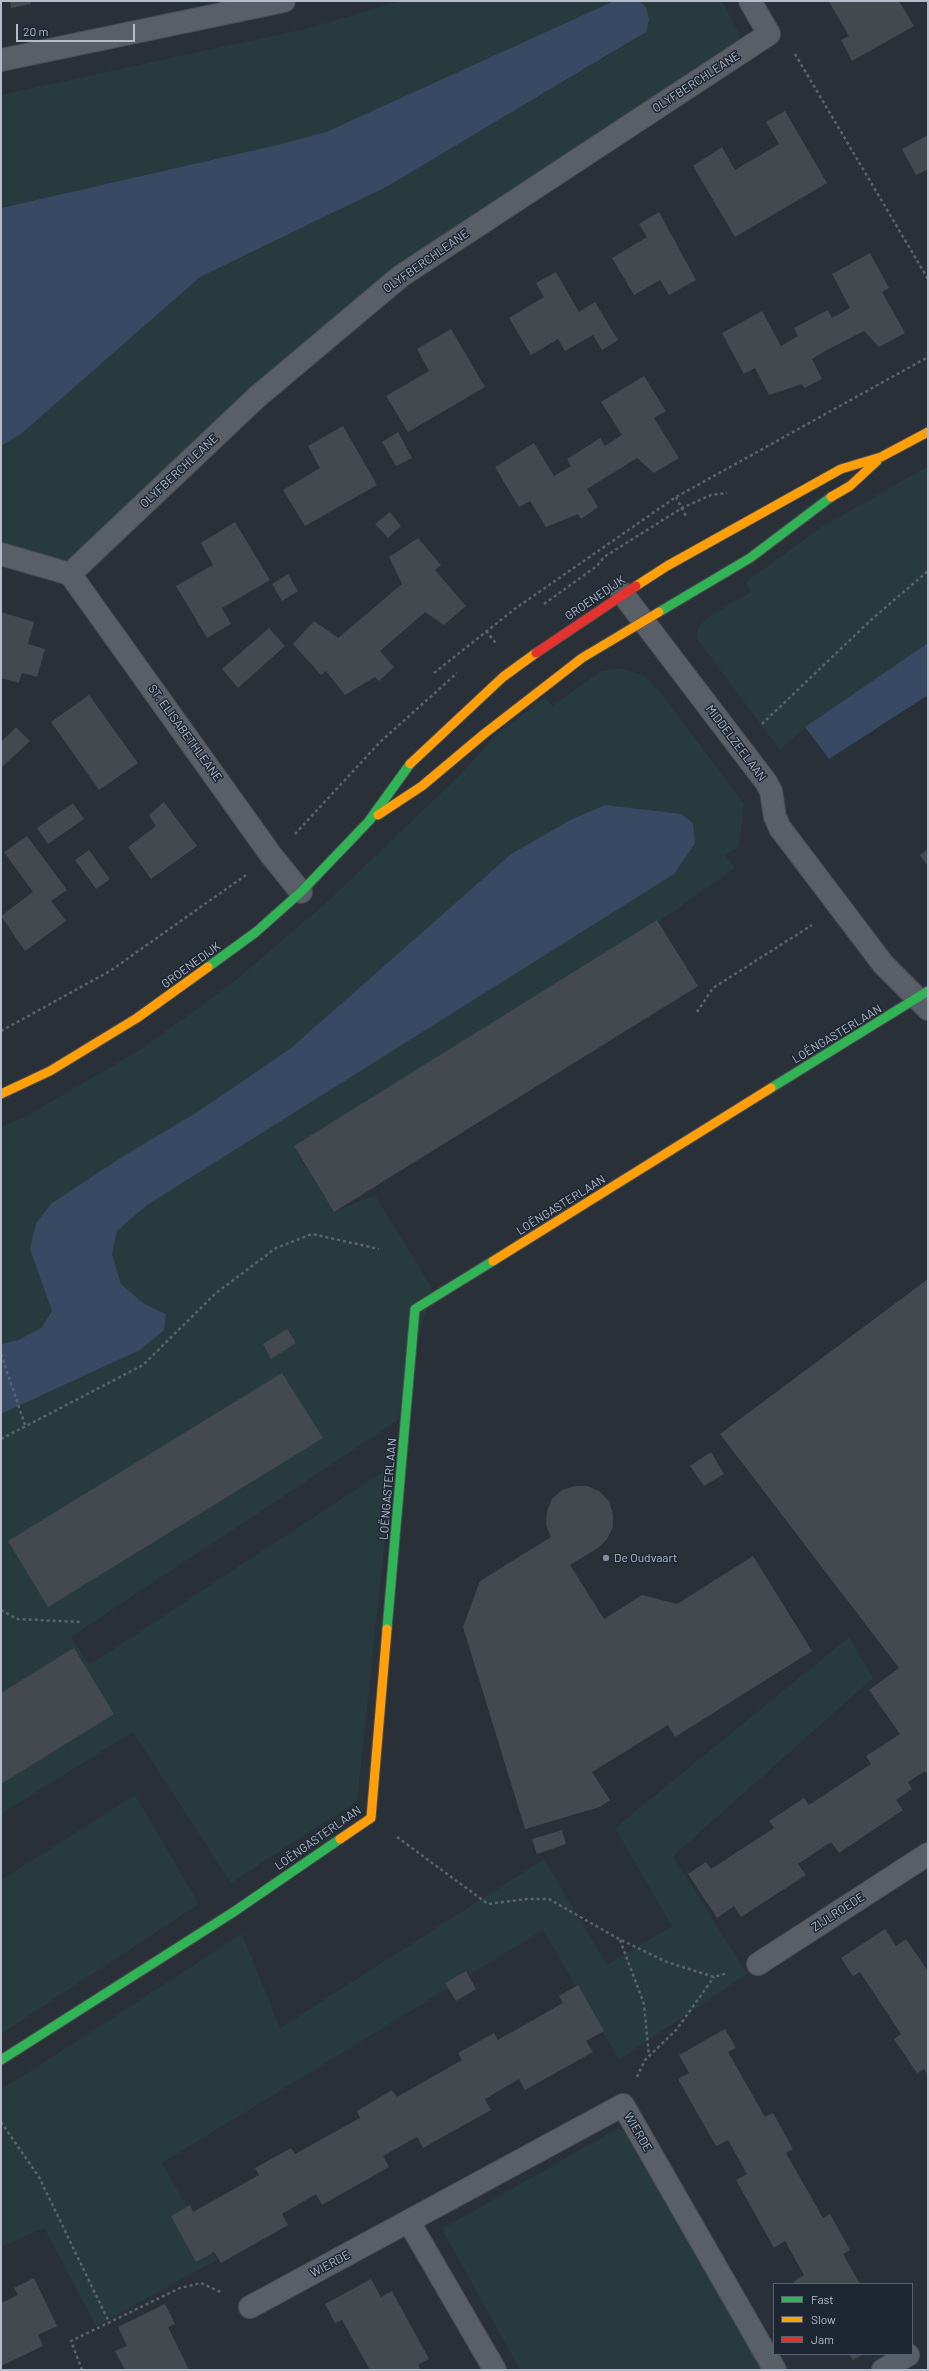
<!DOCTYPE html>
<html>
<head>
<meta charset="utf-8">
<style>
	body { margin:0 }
	#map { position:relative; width:929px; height:2371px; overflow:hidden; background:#2a3038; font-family:Barlow,sans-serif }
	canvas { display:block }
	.frame { position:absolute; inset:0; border:2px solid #b4bcc9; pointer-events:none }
	.legend { position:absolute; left:773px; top:2283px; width:140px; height:72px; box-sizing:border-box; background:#1d2633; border:1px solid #59626f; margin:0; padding:5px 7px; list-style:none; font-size:12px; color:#b4bcc9 }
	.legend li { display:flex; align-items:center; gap:8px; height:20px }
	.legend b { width:20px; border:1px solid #59626f }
	.scale { position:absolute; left:16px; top:24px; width:119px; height:18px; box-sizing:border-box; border:2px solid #b4bcc9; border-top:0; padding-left:5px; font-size:12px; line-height:14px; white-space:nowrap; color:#b4bcc9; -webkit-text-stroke:3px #1d2633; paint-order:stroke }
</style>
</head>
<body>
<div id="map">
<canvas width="929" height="2371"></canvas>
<div class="frame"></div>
<ul class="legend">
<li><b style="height:5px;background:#30b455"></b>Fast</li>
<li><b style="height:5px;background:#ff9f0a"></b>Slow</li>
<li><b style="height:5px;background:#e5322d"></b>Jam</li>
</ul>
<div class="scale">20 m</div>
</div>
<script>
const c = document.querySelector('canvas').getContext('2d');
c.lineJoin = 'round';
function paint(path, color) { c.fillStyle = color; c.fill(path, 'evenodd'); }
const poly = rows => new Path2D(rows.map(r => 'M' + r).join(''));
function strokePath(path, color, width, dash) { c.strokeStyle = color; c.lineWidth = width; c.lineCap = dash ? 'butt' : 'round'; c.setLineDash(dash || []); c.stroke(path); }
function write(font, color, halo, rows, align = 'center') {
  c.font = font + ' Barlow,sans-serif'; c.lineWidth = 3; c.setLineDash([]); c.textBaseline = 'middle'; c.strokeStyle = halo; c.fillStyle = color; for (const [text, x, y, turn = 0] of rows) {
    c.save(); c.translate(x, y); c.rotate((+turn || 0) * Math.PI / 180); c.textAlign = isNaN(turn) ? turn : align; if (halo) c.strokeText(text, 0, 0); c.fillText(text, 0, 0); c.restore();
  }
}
paint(poly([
	[400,1,614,1,326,132,277,145,1,208,1,95,313,27],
	[639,1,722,1,750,55,421,256,72,575,1,558,1,446,21,434,200,277,388,186,634,40,646,7],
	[928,466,928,643,805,727,780,750,698,640,698,627,711,615,751,592,746,582,817,530],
	[621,668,643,675,658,689,744,804,739,846,725,856,735,868,657,923,297,1153,334,1212,375,1195,432,1288,398,1420,71,1637,89,1665,393,1465,357,1801,231,1883,133,1732,1,1814,1,1414,140,1350,166,1313,143,1303,121,1284,112,1254,117,1231,605,805,574,818,511,854,291,1048,199,1111,125,1155,43,1280,52,1311,41,1328,18,1340,1,1344,1,1127,25,1117,143,1048,236,980,326,903,457,778,496,735,545,697,552,706,601,671],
	[849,1637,873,1678,673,1856,747,1974,619,2060,543,1930,162,2163,217,2260,96,2326,44,2228,1,2247,1,2090,242,1934,280,2028,544,1859,607,1965,672,1926,615,1828],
	[135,1795,199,1904,1,2034,1,1880],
	[618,2128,636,2140,763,2370,520,2370,442,2229]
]), '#273a3e');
paint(poly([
	[614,1,639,1,646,7,649,19,646,32,388,186,200,277,21,434,1,446,1,208,277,145,326,132],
	[928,643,928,695,829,759,805,727],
	[605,805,681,814,693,823,695,843,674,874,147,1205,117,1231,112,1254,121,1284,143,1303,166,1314,164,1330,140,1350,1,1414,1,1344,18,1340,41,1328,52,1311,30,1249,36,1223,51,1204,125,1155,199,1111,291,1048,511,854,574,818]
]), '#384963');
paint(poly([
	[10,1,31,1,31,4,11,8],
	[831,1,899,1,914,26,852,61,841,40,849,36,829,2],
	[785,111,827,183,735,237,693,166,722,147,735,170,779,144,766,122],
	[928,135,928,169,916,175,902,149],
	[659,212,696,280,669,295,660,280,634,295,612,258,647,237,639,224],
	[870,253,889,288,882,292,905,333,879,347,864,331,827,350,812,359,822,379,804,388,802,384,769,395,755,368,744,374,722,333,762,311,781,346,798,336,794,328,828,310,832,318,850,308,832,274],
	[556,272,579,312,595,302,618,340,602,350,593,335,565,351,558,339,531,355,509,318,544,297,536,283],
	[451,329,485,387,408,432,386,396,429,371,417,349],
	[644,376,666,411,654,418,679,458,654,473,637,458,587,489,598,507,581,519,578,514,546,527,530,501,519,507,495,467,534,443,554,476,571,466,567,459,583,449,600,438,605,446,622,435,601,402],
	[343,426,377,485,305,526,283,490,320,468,308,446],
	[398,432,412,458,396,466,382,442],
	[390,512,401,526,388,538,375,524],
	[235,522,270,580,222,608,231,624,207,638,176,586,213,565,201,543],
	[418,538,441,565,435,570,466,606,444,625,425,612,380,651,394,667,379,681,375,677,345,695,326,671,321,675,293,644,314,621,338,638,402,584,389,557],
	[288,574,298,591,282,601,272,584],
	[1,612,34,622,28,644,45,649,37,677,22,673,19,683,1,678],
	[269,628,285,646,238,688,222,669],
	[89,695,138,763,99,790,51,722],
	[16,727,30,741,1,768,1,742],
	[164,802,197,846,151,879,128,847,156,826,149,815],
	[73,803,84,819,48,844,37,828],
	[27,836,67,890,51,901,66,921,25,951,1,916,33,892,4,852],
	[928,849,928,866,920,855],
	[89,850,110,879,96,889,75,860],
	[657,920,698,986,334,1212,294,1146],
	[928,1279,928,1775,925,1771,908,1782,912,1789,896,1800,903,1810,839,1853,831,1842,798,1864,806,1875,741,1917,734,1906,717,1918,688,1874,706,1862,711,1869,774,1828,769,1821,804,1798,809,1805,871,1764,866,1756,900,1734,869,1690,899,1668,720,1434],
	[287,1329,296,1343,271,1359,263,1344],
	[282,1373,323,1438,48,1607,8,1541],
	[711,1452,724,1474,704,1486,690,1466],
	[575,1486,587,1486,599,1491,609,1501,613,1514,613,1527,607,1539,598,1548,570,1565,604,1619,642,1595,677,1604,753,1556,812,1651,675,1737,668,1725,592,1772,610,1800,600,1807,525,1829,463,1627,480,1581,551,1537,546,1525,547,1511,552,1499,562,1490],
	[74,1648,114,1714,1,1784,1,1693],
	[562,1830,566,1844,537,1854,532,1839],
	[885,1929,896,1946,906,1939,928,1971,928,2075,924,2069,917,2073,894,2039,901,2034,860,1972,853,1976,841,1958],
	[466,1971,476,1989,456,2001,445,1983],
	[578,1985,604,2031,586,2041,593,2052,525,2090,519,2079,485,2099,491,2110,423,2148,417,2137,383,2156,389,2167,322,2205,316,2194,282,2214,288,2225,221,2263,214,2252,196,2262,171,2216,190,2205,193,2212,259,2175,255,2168,291,2148,295,2154,360,2118,357,2111,392,2090,397,2097,462,2060,458,2053,494,2033,498,2040,563,2003,559,1996],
	[725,2029,736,2048,728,2052,765,2117,773,2113,793,2149,786,2153,823,2218,830,2214,850,2250,843,2254,860,2284,795,2284,793,2282,804,2275,785,2241,774,2248,736,2180,747,2174,728,2140,716,2146,678,2079,689,2073,679,2055],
	[34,2278,57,2326,38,2335,43,2346,1,2366,1,2303,18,2295,14,2288],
	[371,2279,381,2297,392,2291,429,2359,418,2365,421,2370,370,2370,342,2320,335,2323,325,2304],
	[165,2304,175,2324,168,2327,189,2370,125,2370,115,2351,127,2346,118,2327],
	[849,2354,864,2354,853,2360]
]), '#444950');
const street = poly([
	[1,60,284,1],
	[1,554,70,574],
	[70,574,257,397,401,276,769,34,750,1],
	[70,574,271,855,301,892],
	[622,593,766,782,771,791,775,817,780,828,883,964,928,1009],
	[758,1964,928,1854],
	[409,2222,495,2370],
	[250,2307,623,2105,775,2370],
	[883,2370,908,2355]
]);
const fast = poly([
	[659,612,750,558,831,497],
	[208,967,256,932,301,892,369,821,410,764],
	[771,1088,928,991],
	[387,1629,415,1309,493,1261],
	[1,2060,232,1913,340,1839]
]);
const slow = poly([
	[831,497,850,486,877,461],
	[636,586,667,566,841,469,881,457,928,432],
	[410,764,503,677,536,653],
	[378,815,422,786,484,734,582,658,659,612],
	[1,1094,50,1071,137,1018,208,967],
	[493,1261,771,1088],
	[340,1839,371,1818,387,1629]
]);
const jam = poly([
	[536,653,636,586]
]);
strokePath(street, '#484c53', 24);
strokePath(fast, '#484c53', 11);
strokePath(slow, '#484c53', 11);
strokePath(jam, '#484c53', 11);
strokePath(poly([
	[795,54,928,279],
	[676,497,687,518],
	[544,604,597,566,604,557,682,508,711,495,727,493],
	[486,631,496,643],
	[434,673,516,608,676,497,928,357],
	[762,724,872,619,928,571],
	[295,834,380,742,457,673],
	[697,1012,713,988,812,925],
	[1,1031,110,971,246,875],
	[1,1354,25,1425],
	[1,1439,143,1365,216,1293,276,1248,312,1234,379,1249],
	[1,1610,17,1619,80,1622],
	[397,1837,488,1904,527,1899,549,1899,617,1938,667,1962,714,1977,727,1973],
	[620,1940,644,2004,649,2056],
	[637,2077,645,2060,677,2029,714,1977],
	[1,2122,39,2177,109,2322],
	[82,2370,71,2341,180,2288,201,2283,223,2293]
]), '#5d636a', 2.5, [3, 3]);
strokePath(street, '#5a5e66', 22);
strokePath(fast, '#30b455', 9);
strokePath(slow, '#ff9f0a', 9);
strokePath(jam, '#e5322d', 9);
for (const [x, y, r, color] of [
	[606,1558,4,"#848b96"]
]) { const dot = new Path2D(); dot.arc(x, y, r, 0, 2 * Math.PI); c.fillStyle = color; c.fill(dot); strokePath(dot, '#1d2633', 1.5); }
write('12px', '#b4bcc9', '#1d2633', [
	["OLYFBERCHLEANE",696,82,-33],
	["OLYFBERCHLEANE",426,261,-35],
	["OLYFBERCHLEANE",179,471,-43],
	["GROENEDIJK",595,598,-34],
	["ST. ELISABETHLEANE",185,733,54],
	["MIDDELZEELAAN",736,743,53],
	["GROENEDIJK",191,965,-36],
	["LOËNGASTERLAAN",837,1034,-31],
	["LOËNGASTERLAAN",561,1205,-32],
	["LOËNGASTERLAAN",388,1489,-85],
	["LOËNGASTERLAAN",318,1838,-35],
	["ZIJLROEDE",838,1912,-33],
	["WIERDE",638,2132,60],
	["WIERDE",330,2264,-28]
]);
write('12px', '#b4bcc9', '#1d2633', [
	["De Oudvaart",614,1558]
], 'left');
</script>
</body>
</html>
